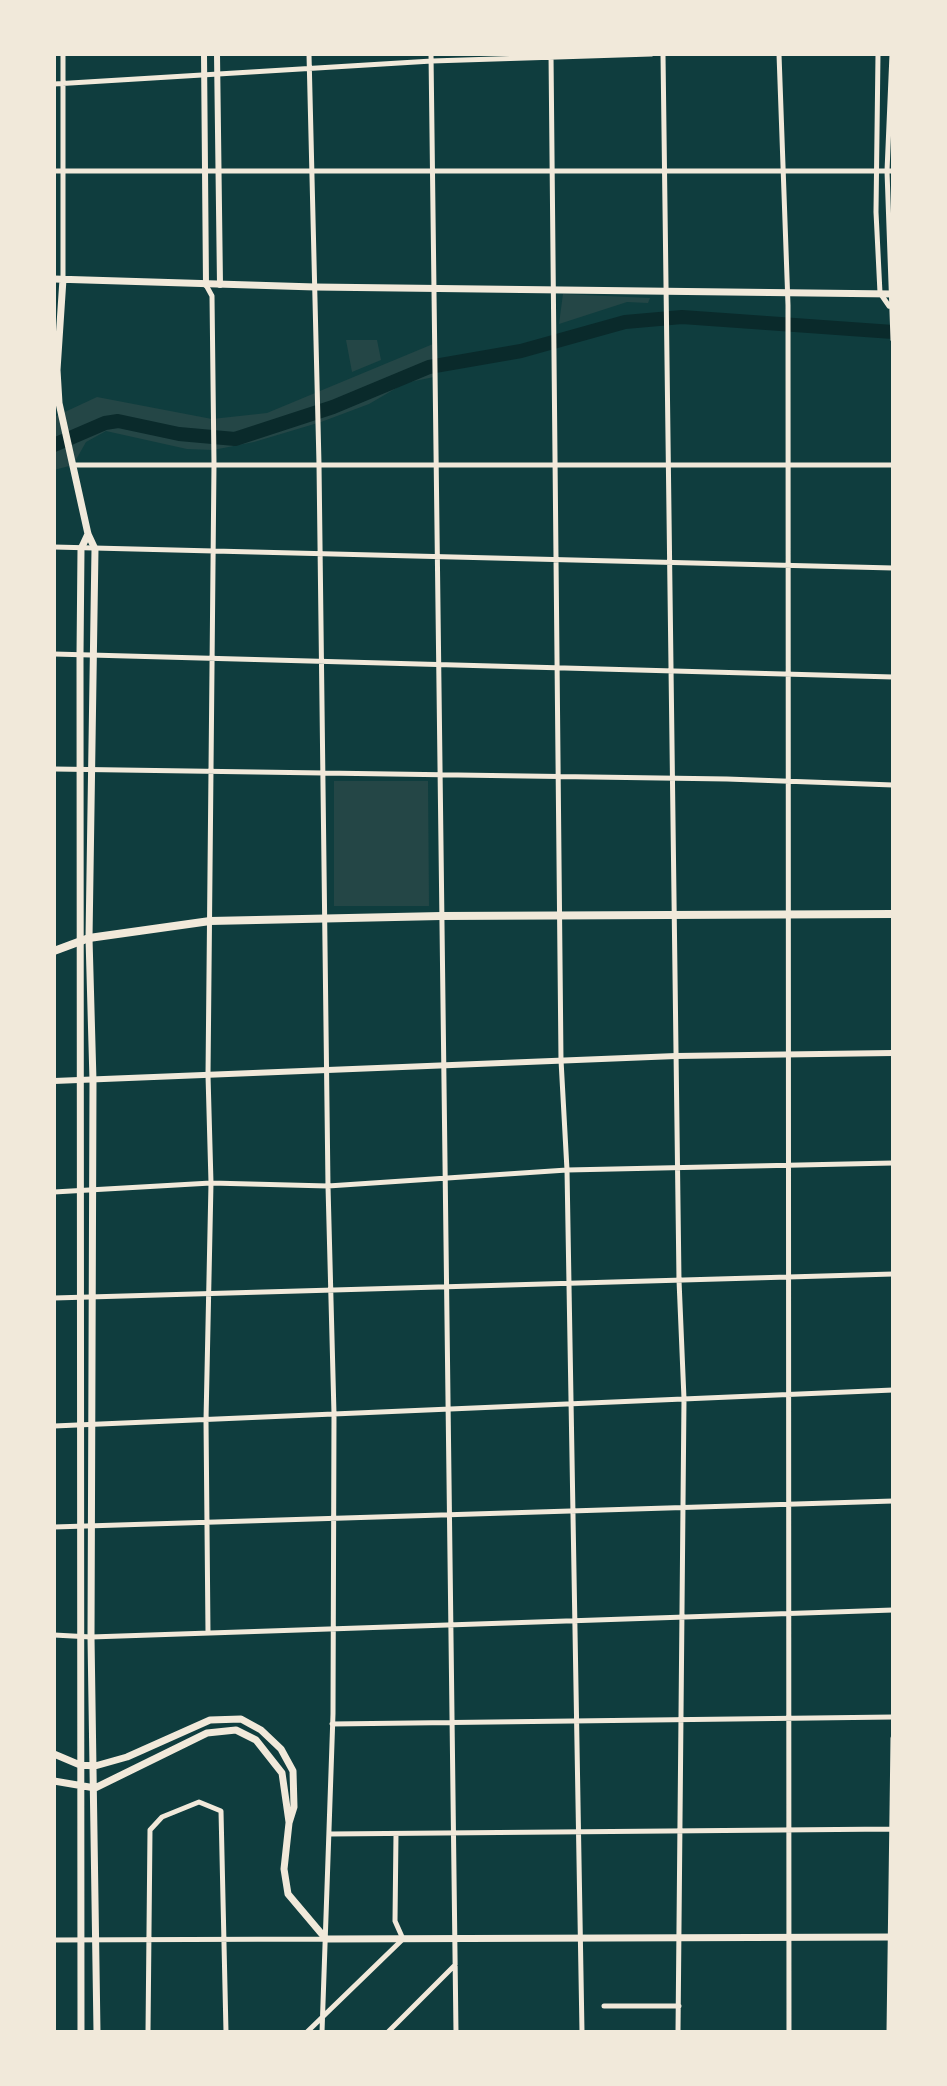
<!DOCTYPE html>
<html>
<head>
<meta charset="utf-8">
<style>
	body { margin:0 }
	#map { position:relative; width:947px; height:2086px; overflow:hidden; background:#0f3d3e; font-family:"Fira Sans Condensed",sans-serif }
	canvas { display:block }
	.frame { position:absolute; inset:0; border:56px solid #f1e9da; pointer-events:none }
</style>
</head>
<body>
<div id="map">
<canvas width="947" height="2086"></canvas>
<div class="frame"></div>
</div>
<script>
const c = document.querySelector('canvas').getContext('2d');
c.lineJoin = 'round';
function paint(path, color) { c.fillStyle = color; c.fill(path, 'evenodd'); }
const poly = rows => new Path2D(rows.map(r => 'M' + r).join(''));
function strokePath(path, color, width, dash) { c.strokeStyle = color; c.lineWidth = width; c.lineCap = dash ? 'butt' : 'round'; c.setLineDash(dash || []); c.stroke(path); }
paint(poly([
	[563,294,650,298,648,303,627,302,559,324],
	[346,340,377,340,381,360,352,372],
	[433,344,434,377,405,383,369,404,321,422,254,442,213,450,187,449,106,431,86,442,73,465,54,470,54,417,97,397,212,419,267,413],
	[334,781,428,781,429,906,334,906]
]), '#244646');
strokePath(poly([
	[54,445,105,423,118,421,179,434,235,439,333,407,429,367,521,351,625,322,682,317,893,332]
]), '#0a2a2b', 14);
strokePath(poly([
	[309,54,319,464,328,1186,334,1414,333,1714,322,2032],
	[431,54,456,2032],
	[551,54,561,1060,567,1170,582,2032],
	[663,54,679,1280,684,1399,678,2032],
	[779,54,788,305,789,2032],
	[878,54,876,212,880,293,889,306],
	[892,54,887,171,893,340],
	[54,84,432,61,651,54],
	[54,171,893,171],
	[63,279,63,54],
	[206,285,212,296,214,464,208,1075,211,1183,206,1420,208,1633],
	[73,465,893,465],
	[54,547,893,568],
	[54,654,893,677],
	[54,769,727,779,893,785],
	[54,1192,211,1183,328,1186,567,1170,893,1163],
	[54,1298,893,1274],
	[54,1426,893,1390],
	[54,1527,893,1501],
	[54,1635,91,1637,893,1610],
	[332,1724,893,1717],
	[330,1834,893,1829],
	[54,1940,325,1939],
	[604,2006,679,2006],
	[148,2032,150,1830,162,1817,199,1802,221,1811,226,2032],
	[307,2032,403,1939,395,1921,396,1834],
	[388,2032,455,1965],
	[889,2032,893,1738]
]), '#f1e9da', 5);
strokePath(poly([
	[204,54,206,285],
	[217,54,220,285],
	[54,1081,676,1056,893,1053]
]), '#f1e9da', 6);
strokePath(poly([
	[54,279,315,287,893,294],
	[63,279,57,370,59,403,88,534,95,549,89,938,93,1081,91,1637,97,2032],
	[54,1754,80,1765,95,1766,127,1757,210,1720,241,1719,261,1730,281,1749,293,1771,294,1807,289,1823,284,1869,288,1894,326,1939,893,1937],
	[54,1781,95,1788,207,1733,236,1730,256,1740,282,1773,289,1822],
	[81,2032,80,655,81,549,88,534]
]), '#f1e9da', 7);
strokePath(poly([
	[54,951,89,938,210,921,441,916,893,914]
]), '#f1e9da', 8);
</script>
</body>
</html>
